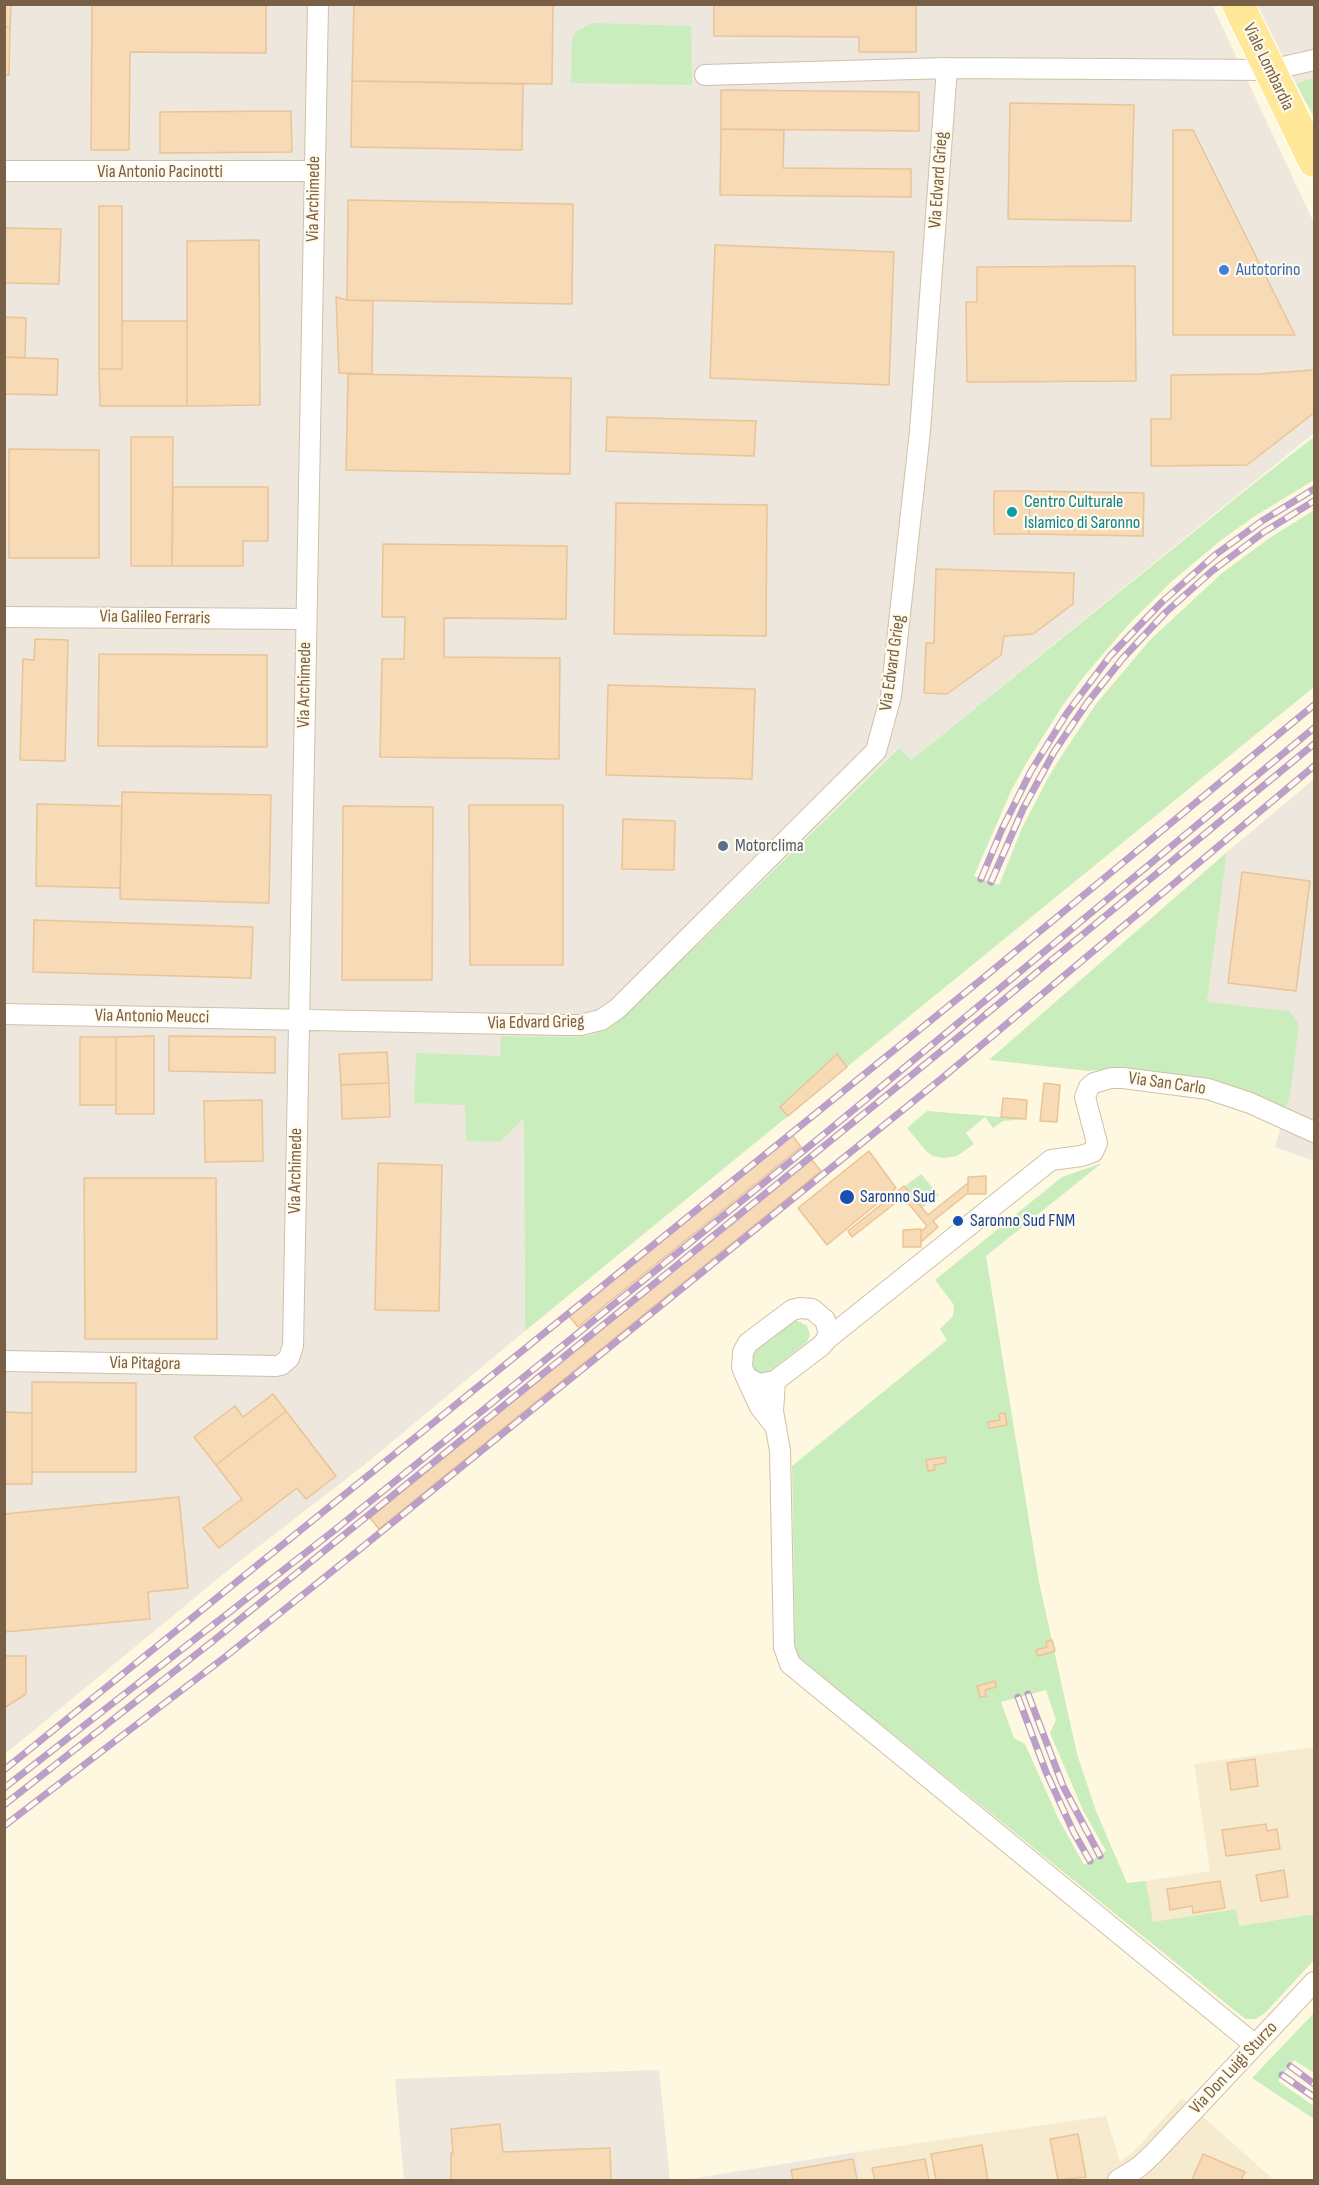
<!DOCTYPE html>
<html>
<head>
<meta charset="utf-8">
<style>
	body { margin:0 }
	#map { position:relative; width:1319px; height:2185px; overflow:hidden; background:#fef8e1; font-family:"Sofia Sans Condensed",sans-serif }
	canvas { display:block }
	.frame { position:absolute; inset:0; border:6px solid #795f45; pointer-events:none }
</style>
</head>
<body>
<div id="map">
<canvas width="1319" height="2185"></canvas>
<div class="frame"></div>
</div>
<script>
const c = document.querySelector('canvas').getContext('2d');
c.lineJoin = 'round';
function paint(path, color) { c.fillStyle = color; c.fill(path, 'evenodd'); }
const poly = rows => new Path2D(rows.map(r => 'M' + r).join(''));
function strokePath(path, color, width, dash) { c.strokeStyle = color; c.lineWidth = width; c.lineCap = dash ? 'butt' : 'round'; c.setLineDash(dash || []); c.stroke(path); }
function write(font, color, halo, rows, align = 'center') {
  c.font = font + ' "Sofia Sans Condensed",sans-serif'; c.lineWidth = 4.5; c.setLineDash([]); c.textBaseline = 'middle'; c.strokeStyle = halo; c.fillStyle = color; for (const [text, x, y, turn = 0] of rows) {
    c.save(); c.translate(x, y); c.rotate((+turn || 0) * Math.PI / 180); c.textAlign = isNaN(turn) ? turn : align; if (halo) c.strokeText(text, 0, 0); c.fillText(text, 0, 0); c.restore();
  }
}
paint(poly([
	[1314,1747,1314,1914,1238,1926,1235,1909,1153,1923,1146,1881,1210,1871,1194,1764],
	[1182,2098,1274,2180,861,2180,857,2152,1106,2116,1120,2162,1133,2152]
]), '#f7ebcf');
paint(poly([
	[5,5,1212,5,1314,223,1314,433,911,760,898,748,622,1018,607,1029,591,1035,572,1037,502,1036,500,1056,465,1105,524,1117,525,1331,363,1466,232,1567,5,1754],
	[1257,5,1314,5,1314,77,1296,84],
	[1314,779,1314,1161,1275,1147,1290,1095,1207,1002,1227,852],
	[659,2070,670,2180,404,2180,395,2079],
	[857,2152,861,2180,684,2180]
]), '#ede7dd');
paint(poly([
	[592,23,691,26,692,85,571,83,572,38,577,31],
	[1314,77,1314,117,1296,84],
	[1314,437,1314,480,1252,518,1220,541,1171,582,1128,625,1085,675,1061,708,1027,762,1011,791,974,876,999,885,1022,828,1048,778,1064,752,1096,704,1150,640,1221,574,1268,539,1314,510,1314,687,847,1067,836,1054,780,1107,788,1116,525,1331,524,1118,500,1142,466,1141,465,1105,414,1103,416,1053,500,1056,501,1036,572,1037,591,1035,607,1029,622,1018,899,748,911,760,1257,481],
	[1227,852,1207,1002,1289,1011,1299,1024,1290,1095,1286,1108,1231,1085,1202,1078,1121,1068,1089,1071,989,1060],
	[927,1111,1001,1117,1026,1119,1003,1121,993,1128,985,1117,966,1133,974,1144,957,1156,943,1158,933,1156,926,1151,907,1128],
	[1102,1163,986,1256,1039,1582,1077,1754,1096,1811,1127,1883,1146,1881,1153,1922,1236,1909,1239,1926,1314,1914,1314,1960,1265,2013,1256,2019,1246,2019,1239,2014,800,1659,795,1652,792,1466,947,1340,940,1329,953,1316,954,1305,935,1280,1062,1177],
	[1046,1690,1056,1720,1050,1733,1083,1810,1106,1851,1084,1865,1058,1818,1025,1744,1014,1738,1001,1702],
	[921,1174,939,1195,922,1208,905,1186],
	[796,1320,807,1326,810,1335,807,1342,765,1375,754,1374,747,1361,749,1354,792,1321],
	[1314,2013,1314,2073,1294,2060,1278,2081,1314,2106,1314,2119,1252,2078]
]), '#caedbe');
const building = poly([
	[4,4,11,4,10,27,4,27,4,4],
	[92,4,266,4,266,53,130,52,129,150,91,150,92,4],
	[354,4,553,4,552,84,352,81,354,4],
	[714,4,916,4,916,52,859,52,859,37,714,36,714,4],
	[4,27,10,27,9,75,4,75,4,27],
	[352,81,523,84,522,150,351,147,352,81],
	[721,90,919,92,919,131,721,129,721,90],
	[1010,103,1134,105,1131,221,1008,219,1010,103],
	[291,111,292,152,160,153,160,112,291,111],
	[721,129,784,130,783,168,911,169,911,197,720,195,721,129],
	[1173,130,1193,130,1295,335,1173,335,1173,130],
	[348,200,573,204,572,304,347,300,348,200],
	[99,206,122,206,122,369,99,369,99,206],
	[4,228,61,229,59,284,4,283,4,228],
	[259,240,260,405,187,406,187,241,259,240],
	[715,245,894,252,889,385,710,378,715,245],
	[1135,266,1136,381,967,382,966,302,977,302,977,267,1135,266],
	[336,297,347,300,373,301,372,374,339,373,336,297],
	[4,317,26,318,25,358,4,357,4,317],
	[122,321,187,321,187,406,100,406,99,369,122,369,122,321],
	[4,357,58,359,57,395,4,394,4,357],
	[1314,370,1314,413,1247,465,1151,466,1151,419,1171,419,1171,375,1259,374,1314,370],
	[348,374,571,378,570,474,346,470,348,374],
	[607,417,756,421,754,456,606,451,607,417],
	[131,437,173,437,172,566,131,566,131,437],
	[9,449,99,450,99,558,9,558,9,449],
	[173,487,268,487,268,541,243,541,243,566,172,566,173,487],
	[994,491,1030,491,1029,534,994,534,994,491],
	[1030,491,1144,493,1143,536,1029,534,1030,491],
	[616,503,767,505,766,636,614,634,616,503],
	[383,544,567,546,566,619,444,618,444,657,560,658,559,759,380,757,382,659,404,659,405,617,382,617,383,544],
	[936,569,1074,573,1073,604,1033,634,1004,636,1001,655,947,694,924,693,926,643,934,643,936,569],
	[35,639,68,640,65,761,20,760,23,659,34,660,35,639],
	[99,654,267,655,267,747,98,746,99,654],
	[608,685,755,689,752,779,606,775,608,685],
	[122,792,271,795,269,903,120,899,122,792],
	[37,804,122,806,120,888,36,886,37,804],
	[469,805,563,805,563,965,470,965,469,805],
	[343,806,433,807,432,980,342,980,343,806],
	[623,819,675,821,674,870,622,869,623,819],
	[1242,872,1310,881,1296,991,1228,983,1242,872],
	[34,920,253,927,251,978,33,972,34,920],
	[154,1036,154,1114,116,1114,116,1037,154,1036],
	[169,1036,275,1037,275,1073,169,1071,169,1036],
	[80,1037,116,1037,116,1105,80,1105,80,1037],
	[387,1052,389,1083,341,1085,339,1054,387,1052],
	[837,1054,847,1067,788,1116,780,1107,837,1054],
	[389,1083,390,1117,342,1119,341,1085,389,1083],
	[1044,1083,1060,1085,1057,1122,1040,1121,1044,1083],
	[1003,1098,1027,1100,1026,1119,1001,1117,1003,1098],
	[262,1100,263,1161,205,1162,204,1101,262,1100],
	[792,1135,801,1147,578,1327,569,1316,792,1135],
	[869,1151,896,1188,827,1245,798,1208,869,1151],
	[811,1159,821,1171,379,1529,370,1518,811,1159],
	[378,1163,442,1165,439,1311,375,1310,378,1163],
	[986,1176,986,1194,968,1194,968,1177,986,1176],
	[84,1178,216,1178,217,1339,85,1339,84,1178],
	[968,1183,968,1193,933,1221,938,1227,921,1242,921,1232,927,1226,903,1197,852,1237,848,1231,904,1186,928,1215,968,1183],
	[921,1229,921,1247,903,1247,903,1230,921,1229],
	[32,1382,136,1383,136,1472,32,1472,32,1382],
	[273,1394,286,1411,216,1465,194,1437,235,1406,243,1417,273,1394],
	[286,1411,336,1476,306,1499,297,1488,219,1548,203,1528,242,1499,216,1465,286,1411],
	[4,1412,32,1413,32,1484,4,1484,4,1412],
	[1005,1413,1007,1425,989,1428,988,1422,1000,1420,999,1414,1005,1413],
	[945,1457,946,1463,934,1465,935,1470,928,1471,926,1460,945,1457],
	[179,1497,188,1588,148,1592,150,1619,4,1632,4,1514,179,1497],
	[1052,1640,1055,1651,1038,1656,1036,1650,1047,1647,1046,1642,1052,1640],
	[4,1656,26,1656,26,1694,4,1708,4,1656],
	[995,1681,996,1687,985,1690,986,1696,980,1697,977,1686,995,1681],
	[1255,1759,1258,1786,1231,1790,1227,1763,1255,1759],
	[1266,1824,1267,1831,1277,1829,1280,1849,1226,1856,1222,1830,1266,1824],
	[1284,1870,1288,1897,1261,1901,1256,1875,1284,1870],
	[1220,1881,1225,1908,1193,1913,1192,1906,1170,1910,1167,1889,1220,1881],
	[500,2124,503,2152,610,2148,611,2180,451,2180,451,2153,453,2153,451,2129,500,2124],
	[1078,2134,1086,2177,1058,2180,1050,2139,1078,2134],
	[982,2145,988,2180,936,2180,931,2154,982,2145],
	[1203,2154,1245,2172,1241,2180,1192,2180,1203,2154],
	[853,2159,857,2180,793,2180,791,2170,853,2159],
	[925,2159,929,2180,875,2180,872,2168,925,2159]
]);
paint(building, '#f7dab6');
strokePath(building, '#ebc395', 1.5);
const street = poly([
	[705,75,947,68,1270,70,1314,60],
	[4,171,315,171],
	[4,617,306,619],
	[4,1014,565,1025,580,1025,601,1020,617,1009,876,751,891,696,920,431,947,68],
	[827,1339,1051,1160,1081,1156,1093,1152,1097,1143,1085,1097,1089,1087,1094,1083,1111,1078,1123,1078,1208,1089,1250,1103,1314,1132],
	[4,1361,276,1366,281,1365,289,1358,293,1346,318,4],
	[746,1377,759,1384,775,1381,821,1346,827,1339,828,1330,825,1320,812,1309,800,1308,792,1310,748,1343,743,1352,742,1367,746,1377,760,1407,775,1426],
	[775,1381,773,1411,780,1451,784,1647,790,1664,1255,2045],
	[1118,2180,1139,2167,1153,2154,1314,1982]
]);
const primary = poly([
	[1238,4,1314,161]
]);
strokePath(street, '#d1c0a7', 22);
strokePath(primary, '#fff', 34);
strokePath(street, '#fff', 20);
strokePath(primary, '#ffe898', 32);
const rail = poly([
	[981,879,1002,829,1031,771,1067,713,1110,656,1162,602,1215,555,1262,521,1314,489],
	[991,882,1023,809,1054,752,1087,703,1123,658,1166,612,1212,571,1264,532,1314,501],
	[1028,1694,1063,1786,1100,1856],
	[1018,1697,1046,1772,1073,1831,1090,1861],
	[4,1770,982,979,1314,705],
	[4,1788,336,1529,823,1135,1314,728],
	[4,1805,213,1641,945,1048,1314,744],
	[4,1826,225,1657,355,1553,941,1079,1314,766],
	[1290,2066,1314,2084],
	[1282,2075,1314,2097]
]);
strokePath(rail, '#bc9fc9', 7);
strokePath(rail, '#fffaea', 4.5, [14]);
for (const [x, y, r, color] of [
	[1224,270,6,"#3f7fe0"],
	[1012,512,6,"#0f9aa8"],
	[723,846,6,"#5c6f8a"],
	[847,1197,8,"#1a4fb4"],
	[958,1221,6,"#1a4fb4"]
]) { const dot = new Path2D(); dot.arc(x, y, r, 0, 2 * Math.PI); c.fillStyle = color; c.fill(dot); strokePath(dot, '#fffaea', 2); }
write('18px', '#795f45', '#fffaea', [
	["Viale Lombardia",1268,67,64],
	["Via Antonio Pacinotti",160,172],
	["Via Edvard Grieg",939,180,-86],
	["Via Archimede",314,199,-89],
	["Via Galileo Ferraris",155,618,1],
	["Via Edvard Grieg",893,663,-82],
	["Via Archimede",305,685,-89],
	["Via Antonio Meucci",152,1017,1],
	["Via Edvard Grieg",536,1023,-1],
	["Via San Carlo",1167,1084,8],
	["Via Archimede",296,1171,-89],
	["Via Pitagora",145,1364,1],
	["Via Don Luigi Sturzo",1234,2068,-47]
]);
write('18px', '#366cbe', '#fffaea', [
	["Autotorino",1236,270]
], 'left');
write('18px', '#0d838f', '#fffaea', [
	["Centro Culturale",1024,502],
	["Islamico di Saronno",1024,523]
], 'left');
write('18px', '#4e5e75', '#fffaea', [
	["Motorclima",735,846]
], 'left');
write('18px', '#164399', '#fffaea', [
	["Saronno Sud",860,1197],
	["Saronno Sud FNM",970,1221]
], 'left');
</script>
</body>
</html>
